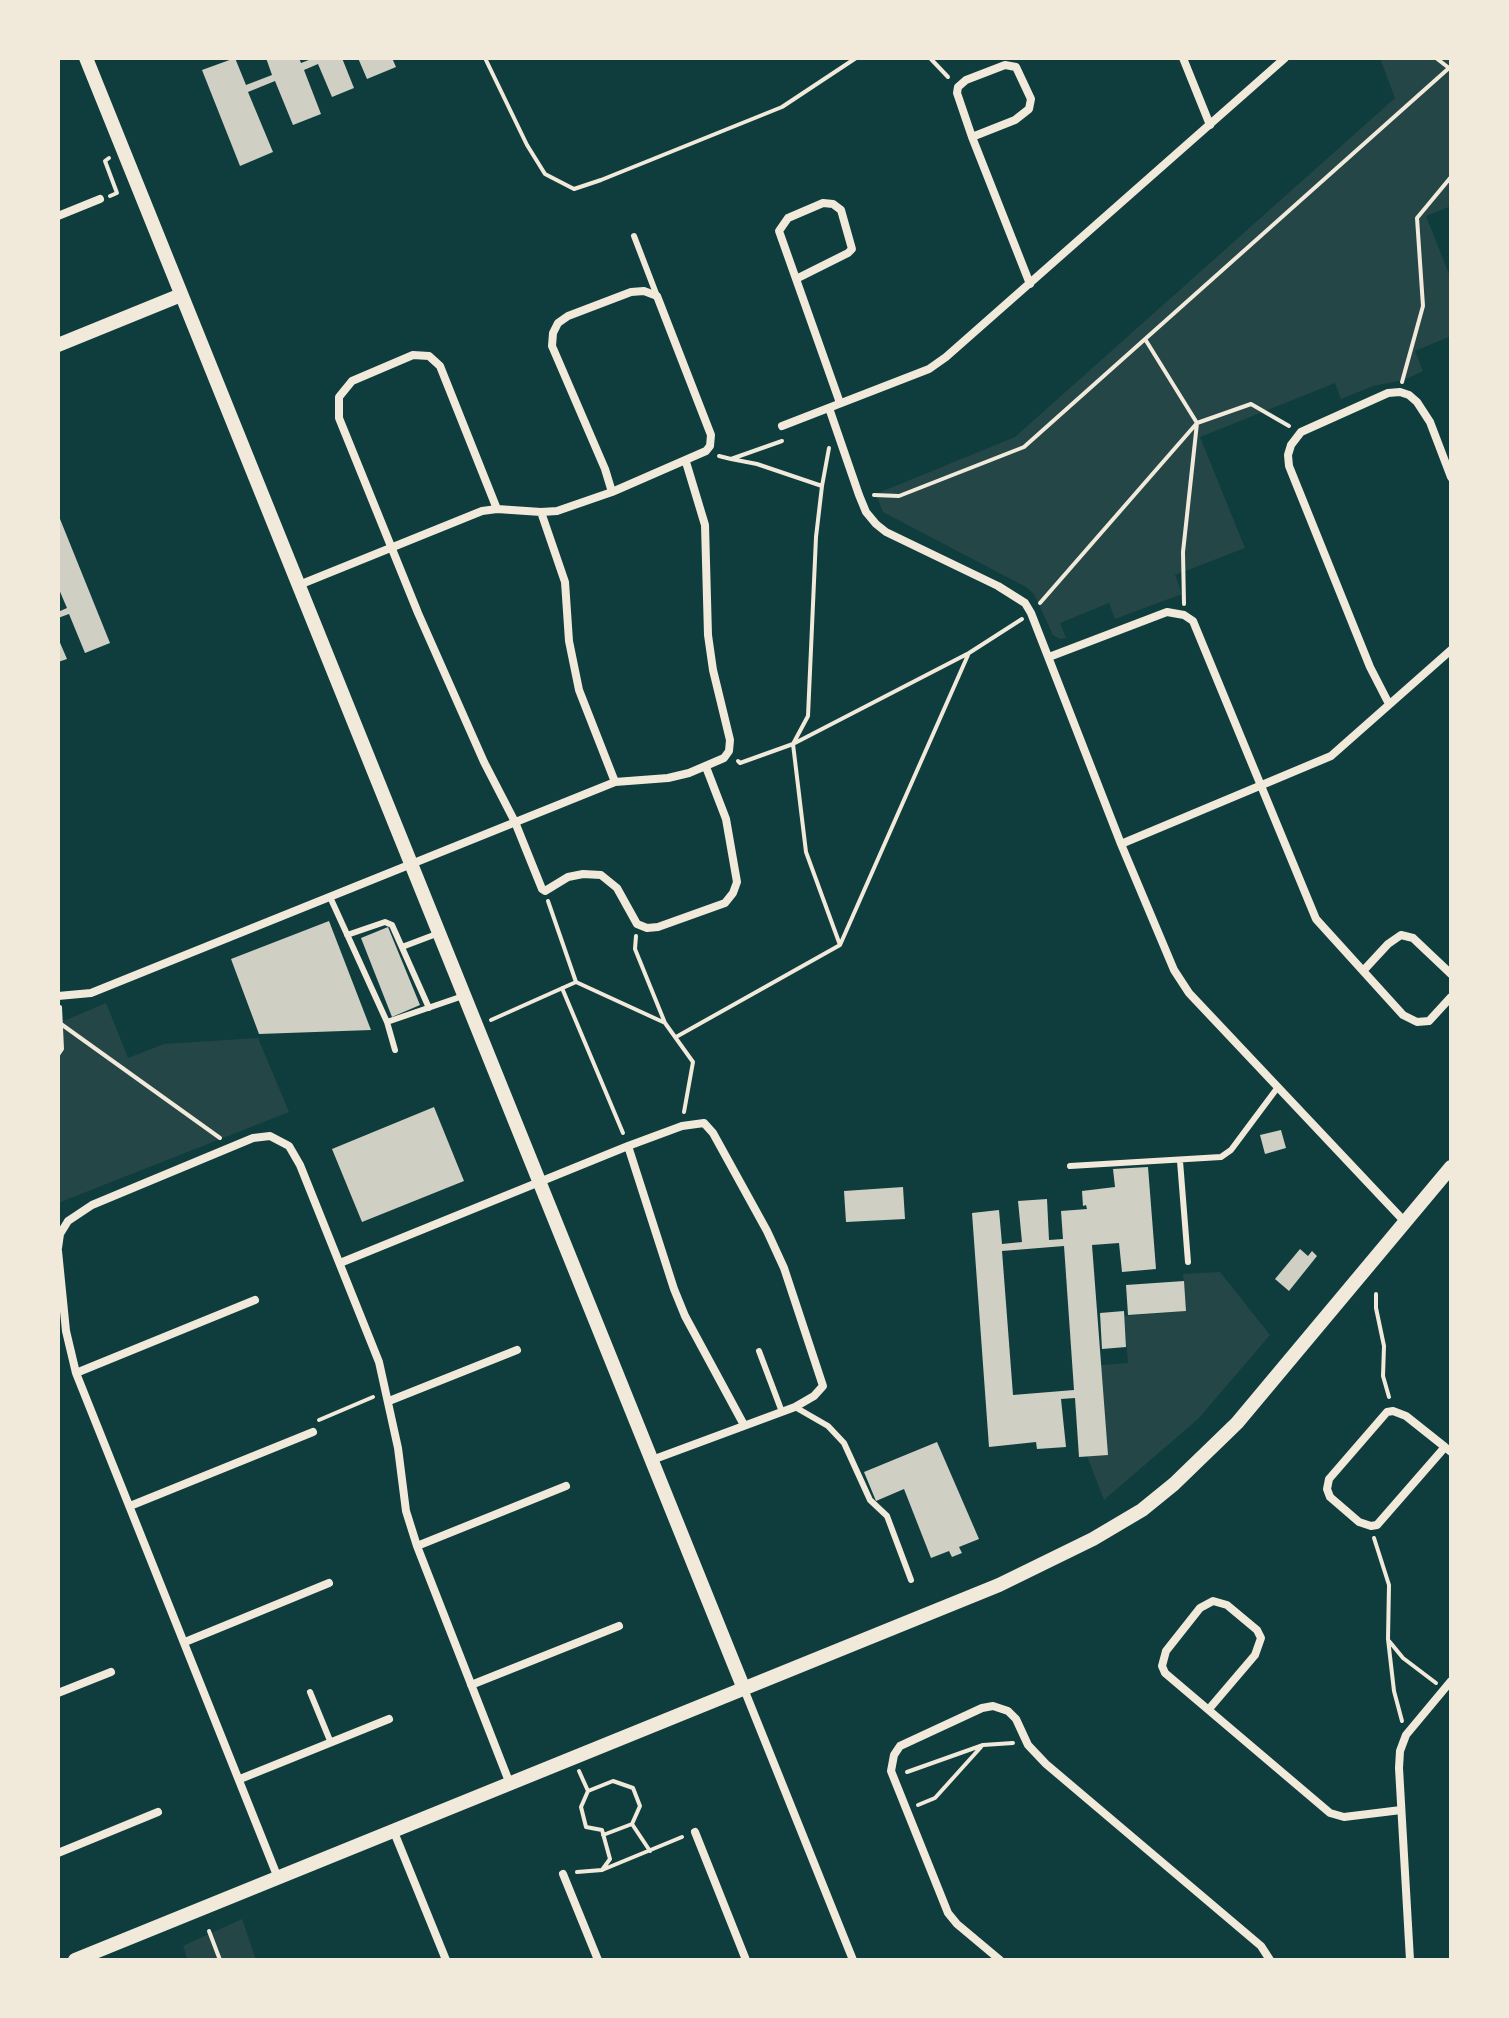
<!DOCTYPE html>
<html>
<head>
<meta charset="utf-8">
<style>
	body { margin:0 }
	#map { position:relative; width:1509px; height:2018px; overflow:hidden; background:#0f3d3e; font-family:Georgia,serif }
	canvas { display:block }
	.frame { position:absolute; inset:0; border:60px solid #f1e9da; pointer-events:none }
</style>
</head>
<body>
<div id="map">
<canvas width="1509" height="2018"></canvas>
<div class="frame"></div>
</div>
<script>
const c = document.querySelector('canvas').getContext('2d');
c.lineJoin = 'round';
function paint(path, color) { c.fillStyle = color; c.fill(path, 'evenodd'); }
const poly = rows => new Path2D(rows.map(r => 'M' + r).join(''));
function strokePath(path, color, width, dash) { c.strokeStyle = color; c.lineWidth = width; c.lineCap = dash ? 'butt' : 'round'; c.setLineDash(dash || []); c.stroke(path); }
paint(poly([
	[1380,58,1451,58,1451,206,1426,216,1451,279,1451,336,1415,351,1423,371,1404,380,1373,386,1341,399,1335,383,1200,437,1245,548,1175,575,1182,594,1115,619,1109,603,1060,623,1066,638,1060,639,1053,635,1034,594,1026,587,883,512,876,494,1015,437,1395,98],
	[106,1003,128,1058,164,1044,258,1038,289,1112,58,1203,58,1019,66,1020],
	[1220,1272,1270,1335,1198,1419,1104,1500,1087,1456,1101,1365,1128,1363,1124,1316,1186,1311,1183,1274],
	[242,1919,256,1960,188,1960,183,1946]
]), '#244646');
paint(poly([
	[235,58,246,85,272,75,266,58,299,58,301,63,314,58,342,58,354,88,332,97,318,64,304,70,321,114,293,125,275,81,248,92,273,152,240,166,202,70],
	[358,58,392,58,396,67,367,79],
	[58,514,110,643,85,653,69,614,58,618,58,612,67,608,58,587],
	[58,638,67,659,58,662],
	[329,921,371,1030,259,1034,231,959],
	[388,927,420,1005,392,1017,361,938],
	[434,1107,464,1181,362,1222,332,1149],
	[1281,1130,1286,1148,1265,1154,1260,1135],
	[1148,1167,1156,1269,1122,1272,1119,1243,1092,1245,1108,1455,1079,1457,1075,1398,1061,1399,1066,1447,1037,1449,1036,1442,989,1447,972,1213,999,1210,1002,1244,1022,1242,1018,1201,1047,1199,1049,1240,1063,1239,1061,1211,1087,1209,1086,1205,1083,1206,1082,1191,1115,1187,1113,1169],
	[1064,1246,1074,1390,1013,1395,1002,1251],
	[903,1187,905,1219,846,1222,844,1191],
	[1300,1249,1308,1256,1312,1251,1317,1256,1289,1291,1275,1279],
	[1184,1281,1186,1311,1128,1315,1126,1285],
	[1124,1311,1126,1347,1102,1349,1100,1313],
	[937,1442,979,1539,959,1547,962,1553,952,1557,949,1551,931,1558,904,1489,876,1501,864,1472]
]), '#cfcfc3');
strokePath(poly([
	[485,58,527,145,545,174,574,189,601,180,782,107,856,58],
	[930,58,948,77],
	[1436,58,1449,68],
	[109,158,105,161,117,193,110,196],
	[1402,382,1423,306,1417,218,1451,177],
	[719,456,731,459,782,441],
	[731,459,757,464,822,486,816,537,808,716,793,744,806,852,840,945],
	[822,486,829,448],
	[874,495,899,496,1024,447,1449,68],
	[1040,603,1197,423,1145,339],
	[1184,604,1183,552,1197,423,1251,404,1289,426],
	[738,761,740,763,793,744,969,653,1022,619],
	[636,936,635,949,665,1023,693,1062,684,1112],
	[576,982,663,1022],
	[562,988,623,1133],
	[491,1020,576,982,548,901],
	[61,1024,220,1138],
	[676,1037,840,945,968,655],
	[58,1055,62,1049,60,1007],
	[1376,1294,1376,1308,1384,1346,1383,1376,1389,1397],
	[319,1420,373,1397],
	[1374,1538,1389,1585,1388,1639,1394,1691,1402,1721],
	[1389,1641,1403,1658,1436,1683],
	[579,1771,588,1791],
	[907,1772,983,1745,1013,1743],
	[918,1805,935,1798,981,1747],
	[632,1824,650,1851],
	[602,1870,610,1859,602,1830,586,1827,581,1807,588,1791,613,1781,633,1788,640,1806,632,1824,603,1835],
	[577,1872,602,1870,682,1837],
	[209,1931,220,1960]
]), '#f1e9da', 4);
strokePath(poly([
	[634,236,657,296],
	[330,897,387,1022,395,1050],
	[347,935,385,922,392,925,429,1008],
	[402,947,439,933],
	[387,1022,463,996],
	[1180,1161,1188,1262],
	[1070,1166,1221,1157,1231,1150,1278,1087],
	[759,1351,782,1412],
	[795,1407,828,1426,844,1443,870,1500,887,1516,911,1580],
	[310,1692,331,1743]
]), '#f1e9da', 6);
strokePath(poly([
	[1183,58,1210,125],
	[972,137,1015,120,1029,109,1031,99,1016,67,1005,65,966,80,958,87,957,93,972,137,1030,284],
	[58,216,100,199],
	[798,278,848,253,852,249,841,210,833,204,823,203,788,218,779,231,840,403],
	[829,408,859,495,866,512,876,524,886,532,998,586,1025,603,1031,613,1121,844,1174,970,1189,993,1405,1222],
	[782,426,929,369,946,357,1285,58],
	[497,509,440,366,429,356,413,355,352,381,339,397,339,418,418,613,484,762,515,822,542,889,545,891,568,877,583,874,601,875,617,888,637,924,647,928,658,927,725,903,733,893,737,882,726,819,706,767],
	[541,512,565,582,569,641,579,690,615,782],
	[299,585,482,511,497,509,541,512,557,511,612,492,706,451,710,446,711,435,657,296,644,291,631,292,568,316,558,323,553,333,552,346,605,469,612,492],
	[1049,657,1167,612,1184,615,1193,621,1316,919,1403,1015,1417,1022,1429,1021,1451,997],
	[1389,704,1370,667,1289,466,1288,455,1291,445,1301,432,1388,393,1400,392,1409,395,1417,402,1430,422,1451,477],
	[1121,844,1331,756,1451,650],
	[1363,971,1388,944,1401,935,1413,938,1451,974],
	[58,996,91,993,615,782,668,778,689,773,724,758,729,751,730,740,713,670,708,635,705,525,686,462],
	[628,1146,674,1289,685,1316,744,1425],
	[58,1248,60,1234,68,1221,92,1205,253,1138,270,1136,289,1146,300,1165,379,1362,398,1448,406,1511,417,1546,510,1784],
	[58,1251,66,1331,76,1373,278,1878],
	[340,1263,628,1146,682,1126,704,1123,713,1133,767,1231,784,1268,823,1386,814,1396,795,1407,652,1460],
	[76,1373,255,1300],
	[389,1401,517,1350],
	[1445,1447,1377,1525,1371,1526,1359,1522,1330,1497,1327,1489,1329,1479,1387,1412,1393,1411,1406,1416,1445,1447,1451,1452],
	[130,1506,313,1432],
	[417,1546,566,1486],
	[185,1642,329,1583],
	[471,1685,619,1626],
	[744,1689,853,1960],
	[58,1693,111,1672],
	[1209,1709,1255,1655,1261,1638,1257,1630,1227,1605,1213,1601,1200,1608,1166,1651,1162,1666,1165,1673,1330,1813,1344,1817,1401,1810],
	[240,1779,389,1719],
	[394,1832,446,1960],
	[695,1832,746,1960],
	[58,1853,158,1812],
	[563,1874,598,1960],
	[1000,1960,957,1924,948,1913,891,1771,894,1755,900,1746,982,1708,993,1706,1008,1711,1016,1719,1028,1745,1046,1764,1261,1946,1270,1960],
	[1410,1960,1399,1768,1400,1751,1406,1735,1451,1681]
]), '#f1e9da', 8);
strokePath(poly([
	[86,58,744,1689],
	[58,345,181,295],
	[75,1960,999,1585,1093,1539,1142,1510,1174,1484,1237,1423,1451,1167]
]), '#f1e9da', 14);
</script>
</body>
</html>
